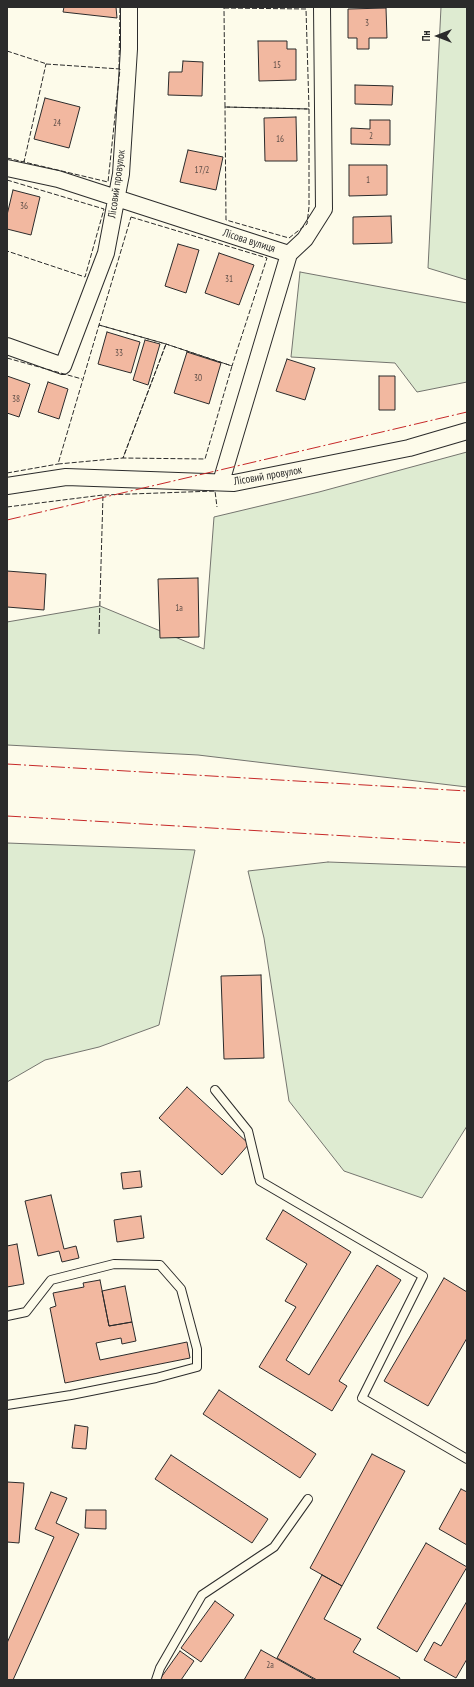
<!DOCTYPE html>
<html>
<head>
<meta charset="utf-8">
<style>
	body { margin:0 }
	#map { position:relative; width:474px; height:1687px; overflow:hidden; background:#fdfbea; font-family:"PT Sans Narrow",sans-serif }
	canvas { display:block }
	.frame { position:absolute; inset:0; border:8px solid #2b2b2b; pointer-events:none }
	.north { position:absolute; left:418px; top:16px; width:40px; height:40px; -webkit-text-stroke:3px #fdfbea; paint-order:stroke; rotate:270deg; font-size:11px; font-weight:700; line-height:16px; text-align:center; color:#2b2b2b }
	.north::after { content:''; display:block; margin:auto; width:14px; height:18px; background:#2b2b2b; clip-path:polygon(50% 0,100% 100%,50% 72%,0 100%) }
</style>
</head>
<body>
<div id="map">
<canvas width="474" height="1687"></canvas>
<div class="frame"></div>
<div class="north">Пн</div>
</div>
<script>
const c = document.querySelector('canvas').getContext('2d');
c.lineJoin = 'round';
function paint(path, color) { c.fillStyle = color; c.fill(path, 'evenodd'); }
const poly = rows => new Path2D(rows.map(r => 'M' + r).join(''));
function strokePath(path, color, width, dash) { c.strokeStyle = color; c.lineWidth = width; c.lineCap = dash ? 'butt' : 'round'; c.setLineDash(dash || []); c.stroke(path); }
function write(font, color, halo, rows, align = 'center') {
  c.font = font + ' "PT Sans Narrow",sans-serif'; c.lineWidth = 3; c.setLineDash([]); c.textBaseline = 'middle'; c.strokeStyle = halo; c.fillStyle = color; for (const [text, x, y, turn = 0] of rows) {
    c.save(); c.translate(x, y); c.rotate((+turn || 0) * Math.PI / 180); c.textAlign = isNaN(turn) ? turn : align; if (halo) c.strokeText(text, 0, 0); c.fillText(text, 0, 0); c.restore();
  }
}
const green = poly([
	[441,7,467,7,467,280,428,268,441,7],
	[300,272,467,303,467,382,417,392,395,363,291,357,300,272],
	[467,452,467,787,198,755,7,745,7,622,100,606,204,649,214,517,319,492,467,452],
	[7,843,195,850,159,1025,99,1047,45,1060,7,1082,7,843],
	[328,862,467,867,467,1126,422,1198,344,1171,289,1101,264,938,248,871,328,862]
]);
paint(green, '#deebd1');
strokePath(green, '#74746e', 1);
const building = poly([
	[64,7,116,7,117,18,63,12,64,7],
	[386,8,387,38,369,38,369,49,357,49,357,38,348,38,348,9,386,8],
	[258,41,287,41,287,49,296,49,296,80,259,81,258,41],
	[183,61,203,62,202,96,168,95,169,72,182,72,183,61],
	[355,85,393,86,392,105,355,104,355,85],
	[45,98,80,107,69,148,34,139,45,98],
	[296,117,297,161,265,161,264,118,296,117],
	[370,120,390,120,390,145,351,144,351,128,370,129,370,120],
	[188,150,223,157,216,190,180,182,188,150],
	[349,165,387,165,387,195,349,196,349,165],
	[13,190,40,197,31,235,7,229,7,215,13,190],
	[391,216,392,243,353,244,353,217,391,216],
	[178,244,199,250,186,293,165,286,178,244],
	[219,253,254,265,239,305,205,293,219,253],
	[107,332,140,342,131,373,98,364,107,332],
	[145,340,160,344,148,385,133,380,145,340],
	[187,352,221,363,209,404,174,393,187,352],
	[287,359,315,368,305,400,276,391,287,359],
	[7,376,30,384,19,417,7,413,7,376],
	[379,376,395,376,395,410,379,410,379,376],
	[48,382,68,389,59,419,38,412,48,382],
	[7,571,46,574,44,610,7,607,7,571],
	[198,578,199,637,160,638,158,579,198,578],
	[261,975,264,1058,224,1059,221,976,261,975],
	[187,1087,249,1144,222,1175,159,1118,187,1087],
	[140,1171,142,1187,123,1189,121,1173,140,1171],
	[51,1195,64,1249,76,1246,79,1258,62,1262,59,1251,38,1256,25,1201,51,1195],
	[283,1210,351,1252,286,1360,309,1375,377,1265,401,1280,339,1381,347,1386,332,1411,259,1367,296,1307,285,1301,307,1264,266,1239,283,1210],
	[141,1216,144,1238,117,1242,114,1220,141,1216],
	[17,1244,24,1284,7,1287,7,1246,17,1244],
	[444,1278,467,1292,467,1338,428,1406,384,1381,444,1278],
	[100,1280,109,1326,132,1322,136,1341,122,1344,121,1338,96,1343,100,1360,187,1342,190,1358,65,1383,50,1308,56,1306,53,1293,84,1287,83,1283,100,1280],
	[125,1286,132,1322,109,1326,102,1291,125,1286],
	[219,1390,316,1454,300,1478,203,1414,219,1390],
	[75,1425,88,1427,86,1449,72,1448,75,1425],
	[372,1454,405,1471,342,1586,310,1568,372,1454],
	[171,1455,268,1519,252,1543,155,1479,171,1455],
	[7,1482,24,1483,19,1543,7,1542,7,1482],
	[461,1489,467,1492,467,1545,439,1529,461,1489],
	[51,1492,67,1498,56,1523,79,1534,13,1680,7,1680,7,1643,54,1537,35,1529,51,1492],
	[86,1510,106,1510,106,1529,85,1528,86,1510],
	[426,1543,467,1567,417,1652,377,1628,426,1543],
	[322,1575,342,1586,324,1619,361,1639,353,1652,400,1678,399,1680,317,1680,277,1658,322,1575],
	[215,1601,234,1615,201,1662,181,1648,215,1601],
	[467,1601,467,1659,456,1678,424,1660,434,1642,441,1646,467,1601],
	[261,1650,315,1680,244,1680,261,1650],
	[180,1651,194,1661,181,1680,162,1680,160,1679,180,1651]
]);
paint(building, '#f2b8a0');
strokePath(building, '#2b2b2b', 1);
const lane = poly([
	[215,1090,248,1131,260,1181,423,1276,362,1398,467,1459],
	[7,1316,26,1312,51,1280,114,1264,160,1265,181,1289,197,1349,197,1367,156,1378,71,1395,7,1405],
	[156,1680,160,1668,202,1595,274,1547,308,1499]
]);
const street = poly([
	[7,168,58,179,289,254,305,239,324,209,322,7],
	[7,346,63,366,106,253,121,174,129,49,129,7],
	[221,482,289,254],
	[7,486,66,477,234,483,409,448,467,431]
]);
strokePath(lane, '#2b2b2b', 10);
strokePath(street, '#2b2b2b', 18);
strokePath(lane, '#fdfbea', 8);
strokePath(street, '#fdfbea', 16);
strokePath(poly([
	[224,8,306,9,309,109,225,107,224,8],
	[7,51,47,64],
	[46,64,120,69,108,182,24,162,46,64],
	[119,69,120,7],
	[225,107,309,109,309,207,307,224,289,238,226,220,225,107],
	[7,158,24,162,24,160],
	[7,180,104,209,85,277,7,251],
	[131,217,267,258,232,366,166,344,99,325,131,217],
	[99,325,166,344,123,458,58,464,99,325],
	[166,344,232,366,205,459,123,458,166,344],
	[7,358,82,379],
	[7,473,58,464],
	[7,507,103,495,215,491,217,507],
	[99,634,103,495]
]), '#2b2b2b', 1, [5, 2]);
strokePath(poly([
	[7,520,467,412],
	[7,764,467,791],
	[7,816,467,843]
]), '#c62828', 1, [14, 3, 2, 3]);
write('9px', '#5d4e48', null, [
	["3",367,23],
	["15",277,65],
	["24",57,123],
	["2",371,136],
	["16",280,139],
	["17/2",202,170],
	["1",368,180],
	["36",24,206],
	["31",229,279],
	["33",119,353],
	["30",198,378],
	["38",16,399],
	["1а",179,608],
	["2а",270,1665]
]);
write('11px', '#2b2b2b', '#fdfbea', [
	["Лісовий провулок",117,184,-82],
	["Лісова вулиця",249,241,18],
	["Лісовий провулок",268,476,-10]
]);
</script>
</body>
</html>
